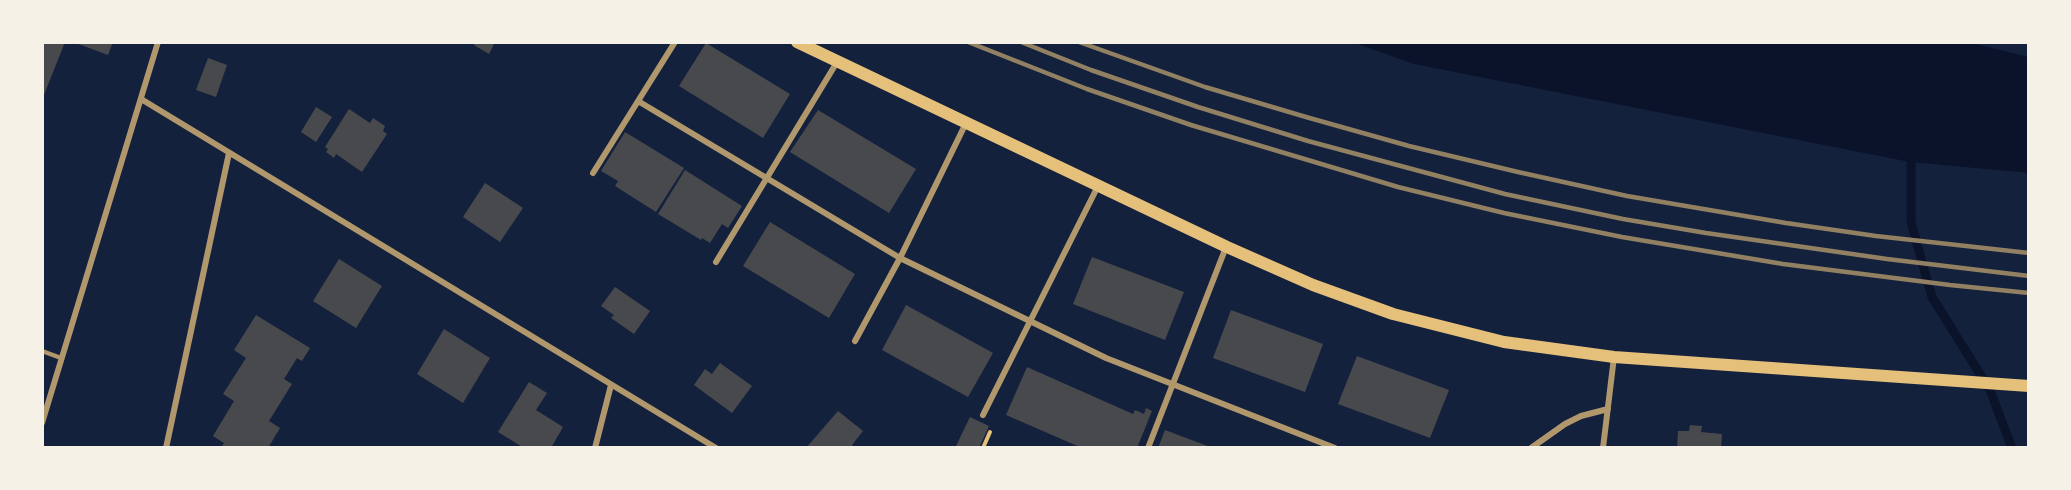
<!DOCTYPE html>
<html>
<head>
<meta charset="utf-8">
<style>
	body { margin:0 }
	#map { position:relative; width:2071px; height:490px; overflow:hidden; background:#14213d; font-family:"Playfair Display",serif }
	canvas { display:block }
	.frame { position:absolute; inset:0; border:44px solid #f6f1e7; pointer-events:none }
</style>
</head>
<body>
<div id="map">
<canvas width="2071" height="490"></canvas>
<div class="frame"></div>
</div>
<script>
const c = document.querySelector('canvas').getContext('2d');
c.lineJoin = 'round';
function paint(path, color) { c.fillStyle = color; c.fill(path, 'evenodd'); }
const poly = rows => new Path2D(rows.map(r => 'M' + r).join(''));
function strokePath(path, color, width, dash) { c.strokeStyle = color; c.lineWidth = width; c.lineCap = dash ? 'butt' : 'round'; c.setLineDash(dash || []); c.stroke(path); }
paint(poly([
	[1352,42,1967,42,2029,57,2029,173,1910,162,1414,64]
]), '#0b132b');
strokePath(poly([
	[1911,150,1911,222,1932,297,1990,390,2012,448]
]), '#0b132b', 9);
paint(poly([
	[42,42,65,42,42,100],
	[73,42,113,42,108,55],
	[475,42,495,42,489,54,474,45],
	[706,43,790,94,763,138,679,86],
	[208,58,227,65,216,97,196,90],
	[316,107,332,117,316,142,301,132],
	[349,109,370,123,373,118,385,126,383,131,387,134,362,172,336,154,334,158,326,152,328,149,325,147],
	[818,110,916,169,889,213,790,152],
	[625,132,684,168,656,212,615,186,618,181,601,171],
	[685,170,742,206,728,228,722,224,710,243,702,238,701,240,658,214],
	[485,183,523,208,500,242,463,217],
	[770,222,855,274,829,318,743,266],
	[1092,257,1184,292,1165,340,1073,304],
	[339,259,382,286,356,328,313,301],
	[615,287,650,311,634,334,611,318,614,315,601,306],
	[906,305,993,353,968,397,882,350],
	[1231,310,1323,344,1305,392,1213,358],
	[256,315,310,348,302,361,297,358,284,379,292,384,269,421,280,428,268,448,221,448,224,443,213,436,234,401,223,394,246,358,234,350],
	[444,329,490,358,463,403,417,374],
	[1357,356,1449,390,1430,438,1338,404],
	[720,363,752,386,732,413,694,385,705,369,712,374],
	[1027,367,1133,414,1135,410,1144,414,1146,408,1152,411,1137,448,1082,448,1006,415],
	[529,382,547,393,536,410,563,427,551,448,524,448,498,432],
	[838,411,863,431,852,445,856,448,806,448],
	[970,417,989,426,979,448,961,448,956,446],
	[1690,425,1702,426,1701,432,1722,434,1721,448,1677,448,1678,431,1689,431],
	[1165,430,1213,448,1158,448]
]), '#48494c');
strokePath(poly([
	[983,448,990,432]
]), '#e5c07b', 4);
strokePath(poly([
	[42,351,61,358]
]), '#b1986c', 4.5);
strokePath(poly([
	[141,99,716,448],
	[638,101,900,258,1106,358,1335,448],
	[593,173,675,42],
	[716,262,837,62],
	[855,341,900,258,966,123],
	[983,415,1098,186],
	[42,423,158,42],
	[166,448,229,153],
	[595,448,611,385],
	[1148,448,1226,247],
	[1531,448,1565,424,1581,416,1608,409],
	[1603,448,1614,357]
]), '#b1986c', 6);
strokePath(poly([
	[797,42,1227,247,1313,285,1393,314,1504,342,1614,357,2029,386]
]), '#e5c07b', 12);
strokePath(poly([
	[968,42,1087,89,1191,125,1398,187,1504,213,1622,237,1783,264,1950,285,2029,293],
	[1021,42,1091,70,1198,107,1308,141,1505,194,1623,219,1706,233,1887,259,2029,276],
	[1079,42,1205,87,1306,117,1409,146,1518,172,1627,196,1786,223,1876,236,2029,253]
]), '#918062', 4.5);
</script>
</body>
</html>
